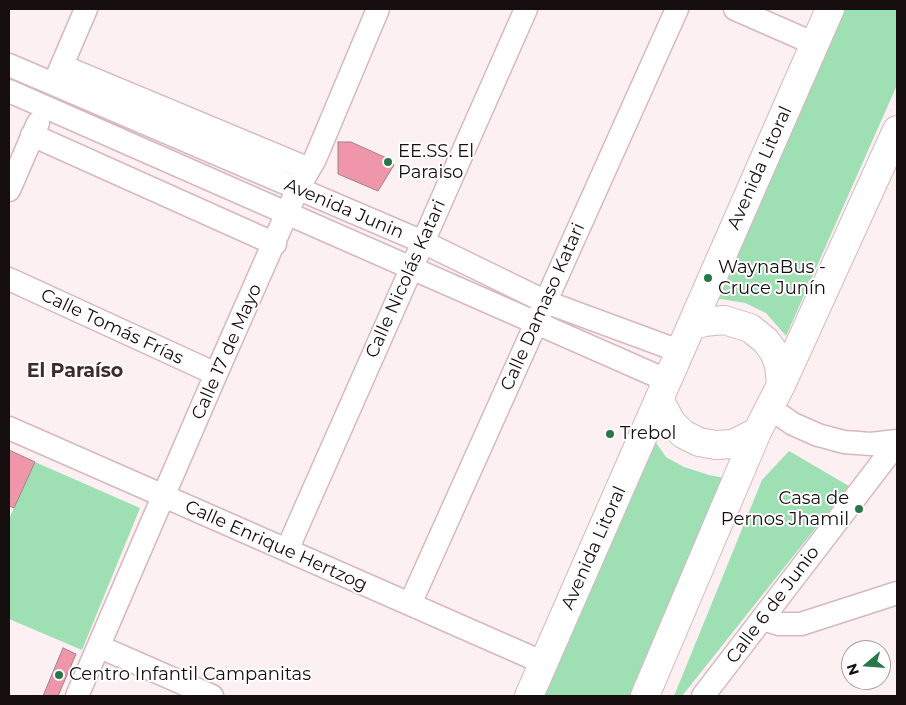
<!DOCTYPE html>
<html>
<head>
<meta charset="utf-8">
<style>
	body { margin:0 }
	#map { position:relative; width:906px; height:705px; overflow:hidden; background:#fdf0f2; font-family:Montserrat,sans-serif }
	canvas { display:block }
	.frame { position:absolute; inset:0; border:10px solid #160d0f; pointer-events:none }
	.north { position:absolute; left:841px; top:640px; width:50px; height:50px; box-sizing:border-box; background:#fff; border:1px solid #a29e9f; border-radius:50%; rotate:252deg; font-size:14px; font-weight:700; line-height:20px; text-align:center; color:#160d0f }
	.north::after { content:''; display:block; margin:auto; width:18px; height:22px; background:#267849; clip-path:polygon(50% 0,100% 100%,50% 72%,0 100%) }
</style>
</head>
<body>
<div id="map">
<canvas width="906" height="705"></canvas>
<div class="frame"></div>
<div class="north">N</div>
</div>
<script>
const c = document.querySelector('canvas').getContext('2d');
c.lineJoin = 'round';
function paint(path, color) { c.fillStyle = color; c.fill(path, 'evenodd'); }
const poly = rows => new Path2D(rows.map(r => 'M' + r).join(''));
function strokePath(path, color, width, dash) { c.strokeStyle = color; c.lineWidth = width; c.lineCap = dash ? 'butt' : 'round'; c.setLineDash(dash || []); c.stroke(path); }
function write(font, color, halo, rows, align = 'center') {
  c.font = font + ' Montserrat,sans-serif'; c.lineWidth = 4; c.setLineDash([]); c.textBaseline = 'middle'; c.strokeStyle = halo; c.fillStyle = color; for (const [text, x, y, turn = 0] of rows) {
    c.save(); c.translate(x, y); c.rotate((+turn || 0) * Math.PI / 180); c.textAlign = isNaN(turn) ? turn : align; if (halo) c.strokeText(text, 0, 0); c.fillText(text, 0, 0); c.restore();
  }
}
paint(poly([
	[841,9,897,9,897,85,786,336,766,313,745,303,721,299,715,300],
	[650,434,666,457,684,467,709,475,729,479,633,696,536,696],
	[789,451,849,486,682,696,674,696,762,480],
	[35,462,140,508,82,650,9,619,9,519]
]), '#9edfb3');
const building = poly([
	[338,142,351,142,391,160,394,165,378,191,338,174,338,142],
	[9,450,35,462,14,508,9,506,9,450],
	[63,648,76,654,58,696,43,696,63,648]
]);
paint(building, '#f096ab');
strokePath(building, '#9e8288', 1);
const minor = poly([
	[735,9,815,44],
	[9,65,423,242,546,302,679,351],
	[62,66,309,169],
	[56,79,86,9],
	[9,91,666,380],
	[32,135,275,244],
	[9,190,38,123],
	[9,279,216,374],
	[770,408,793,424,818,435,844,442,871,444,897,441],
	[9,428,544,663],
	[287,550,526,9],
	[410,604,677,9],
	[763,619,779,624,801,624,897,593],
	[100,647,212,696],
	[77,696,216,374,297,190,315,159,378,9],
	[703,696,897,443]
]);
const major = poly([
	[691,326,704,322,724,320,750,328,766,341,774,352,779,365,781,385],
	[659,399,671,422,683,434,699,442,716,445,733,444,757,432],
	[529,696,830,9],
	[645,696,757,432,781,385,897,130]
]);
strokePath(minor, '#d6b8be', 25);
strokePath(major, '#d6b8be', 30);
strokePath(minor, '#fff', 22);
strokePath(major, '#fff', 28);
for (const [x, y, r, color] of [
	[388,162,5,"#267849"],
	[708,278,5,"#267849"],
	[610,434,5,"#267849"],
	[859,509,5,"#267849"],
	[59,675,5,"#267849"]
]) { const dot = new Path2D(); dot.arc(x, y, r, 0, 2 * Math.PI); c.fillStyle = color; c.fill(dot); strokePath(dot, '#fff', 2); }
write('18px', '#160d0f', '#fff', [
	["EE.SS. El",398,152],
	["Paraiso",398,173],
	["WaynaBus -",718,268],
	["Cruce Junín",718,289],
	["Trebol",620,434],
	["Casa de",849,499,"right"],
	["Pernos Jhamil",849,520,"right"],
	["Centro Infantil Campanitas",69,675]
], 'left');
write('18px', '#160d0f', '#fff', [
	["Avenida Litoral",760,168,-66],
	["Avenida Junin",344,209,23],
	["Calle Nicolás Katari",406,279,-66],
	["Calle Damaso Katari",543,307,-66],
	["Calle Tomás Frías",112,327,25],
	["Calle 17 de Mayo",227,352,-66],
	["Calle Enrique Hertzog",276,546,24],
	["Avenida Litoral",594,548,-66],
	["Calle 6 de Junio",773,605,-53]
]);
write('bold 19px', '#412a2f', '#fff', [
	["El Paraíso",75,371]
]);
</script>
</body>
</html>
